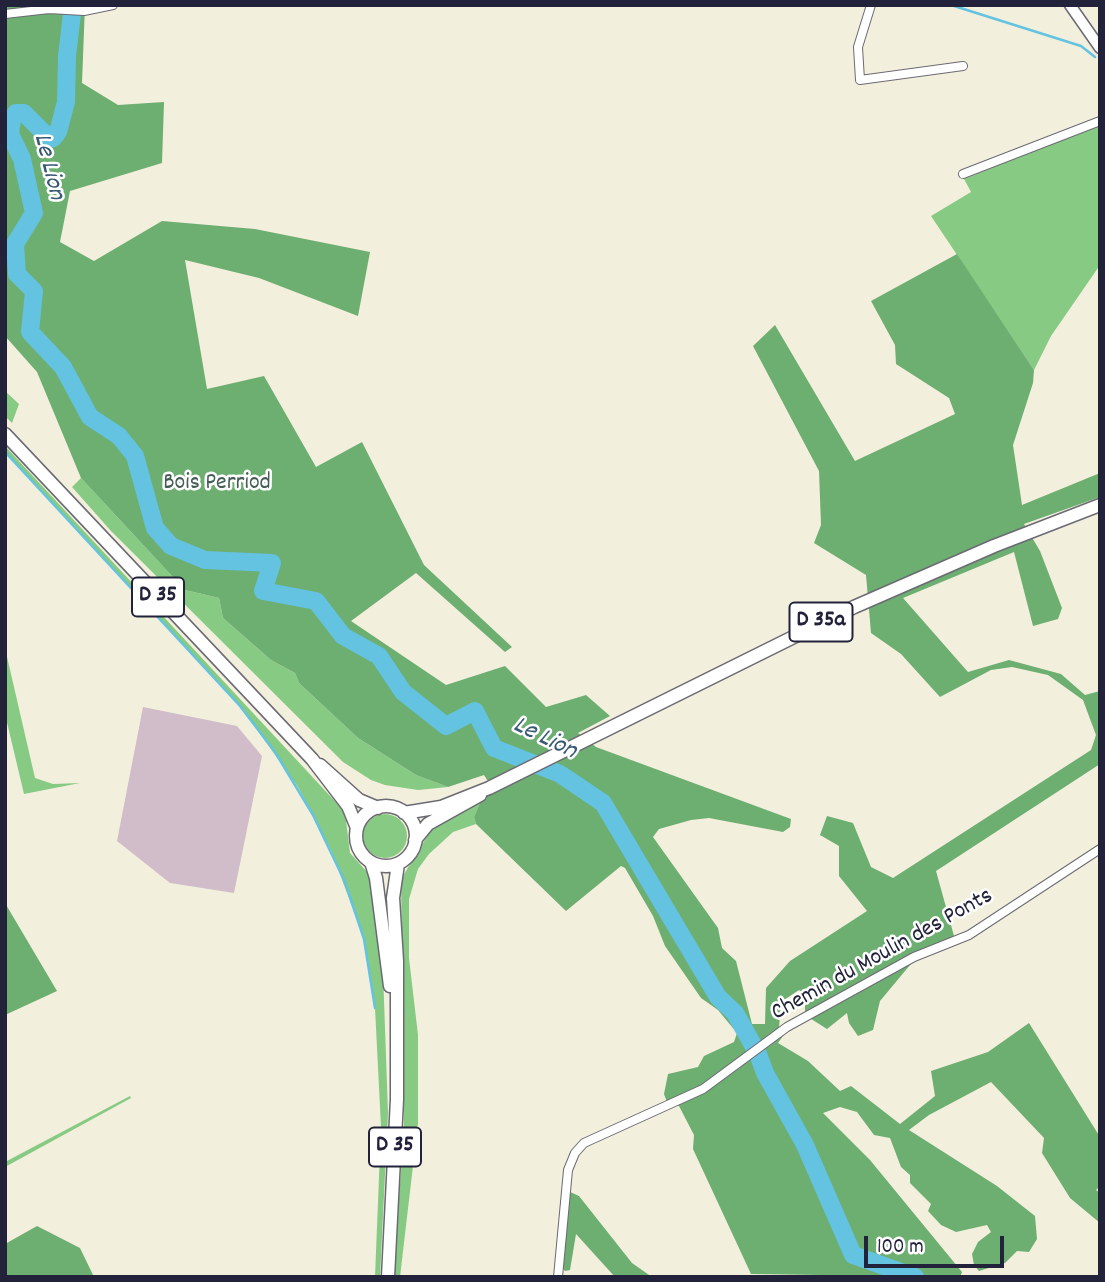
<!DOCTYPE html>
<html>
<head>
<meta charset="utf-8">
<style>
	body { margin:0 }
	#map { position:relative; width:1105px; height:1282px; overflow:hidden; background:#f3efdd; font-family:Dekko,sans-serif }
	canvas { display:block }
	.frame { position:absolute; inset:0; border:7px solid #22223b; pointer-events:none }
	.scale { position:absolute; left:864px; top:1236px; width:140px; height:32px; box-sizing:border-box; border:4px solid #22223b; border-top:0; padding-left:9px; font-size:21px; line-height:24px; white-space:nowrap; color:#22223b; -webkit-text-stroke:5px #fff; paint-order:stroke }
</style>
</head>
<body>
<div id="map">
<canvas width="1105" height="1282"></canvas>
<div class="frame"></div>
<div class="scale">100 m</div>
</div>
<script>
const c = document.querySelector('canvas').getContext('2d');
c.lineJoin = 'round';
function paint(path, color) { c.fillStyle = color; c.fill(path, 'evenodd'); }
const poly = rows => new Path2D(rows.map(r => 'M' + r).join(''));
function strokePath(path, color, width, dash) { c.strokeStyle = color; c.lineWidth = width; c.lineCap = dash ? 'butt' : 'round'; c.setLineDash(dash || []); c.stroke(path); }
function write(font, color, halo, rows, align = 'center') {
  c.font = font + ' Dekko,sans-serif'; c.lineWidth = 5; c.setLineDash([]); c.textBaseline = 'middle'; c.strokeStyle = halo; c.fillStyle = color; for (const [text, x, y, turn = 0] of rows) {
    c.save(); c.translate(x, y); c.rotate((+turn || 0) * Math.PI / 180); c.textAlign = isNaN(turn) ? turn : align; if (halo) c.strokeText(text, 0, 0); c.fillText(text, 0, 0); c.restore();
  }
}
paint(poly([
	[143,707,237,726,262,756,234,893,170,883,117,841]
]), '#d1bdc9');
paint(poly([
	[1100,125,1100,265,1051,336,1034,370,931,216,971,192,964,179],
	[5,391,19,404,12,423,5,416],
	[5,446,345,812,350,853,368,873,370,882,383,972,388,1113,380,1277,375,1277,381,1127,375,1008,364,939,331,850,298,787,240,706,5,452],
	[81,478,185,590,219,598,223,618,271,660,295,673,299,683,358,738,416,775,448,787,418,790,385,785,371,780,343,762,111,531,72,487],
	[5,648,35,778,53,784,80,783,24,794,5,714],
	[482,798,474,817,476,824,453,832,429,854,418,869,409,899,409,958,418,1035,418,1123,400,1277,393,1277,404,1131,401,879,431,830],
	'363 836a22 22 0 1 1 44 0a22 22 0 1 1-44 0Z',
	[130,1096,131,1098,5,1167,5,1162]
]), '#87ca83');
paint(poly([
	[5,5,85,5,82,83,118,105,164,102,162,163,70,191,60,242,94,261,162,221,255,229,370,252,358,316,259,278,185,260,207,389,264,376,316,467,362,442,424,565,512,647,505,652,416,573,351,621,446,685,505,666,546,707,586,695,610,716,578,733,596,747,791,819,790,827,783,832,709,818,691,820,659,829,653,837,718,928,722,948,736,961,752,1024,765,1024,766,988,790,961,867,911,839,876,839,846,820,835,827,816,853,823,871,867,893,878,1091,750,1096,735,1083,700,1048,675,1012,667,991,670,940,697,901,654,871,633,866,575,814,543,821,525,819,471,753,346,775,325,855,461,955,414,949,398,896,364,895,345,871,301,957,254,1034,370,1033,383,1013,445,1022,505,1100,473,1100,497,1024,524,1040,551,1062,608,1058,619,1033,626,1014,552,903,598,968,672,1009,660,1061,674,1085,695,1100,691,1100,764,936,871,954,936,920,953,880,1001,873,1030,858,1036,849,1023,847,1013,827,1029,805,1015,805,995,799,990,781,1002,779,1028,785,1033,778,1043,808,1061,840,1091,851,1086,900,1124,935,1096,931,1071,988,1052,1029,1023,1100,1137,1100,1186,1096,1190,1100,1193,1100,1223,1070,1198,1042,1153,1044,1138,991,1082,929,1115,909,1130,997,1186,1035,1216,1037,1239,1029,1252,1017,1251,1005,1263,979,1271,974,1265,972,1254,978,1242,991,1232,987,1225,956,1232,941,1225,928,1211,931,1204,910,1183,910,1175,901,1167,890,1138,874,1135,857,1112,840,1107,823,1113,870,1160,962,1272,960,1277,751,1274,693,1149,694,1135,679,1106,667,1102,664,1094,668,1074,698,1067,704,1056,734,1042,737,1033,718,1010,701,998,665,946,653,916,625,868,621,866,566,911,476,824,474,817,482,798,494,791,484,775,448,787,416,775,358,738,299,683,295,673,271,660,223,618,219,598,185,590,81,478,37,372,5,336],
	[5,903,57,991,5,1015],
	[568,1191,579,1196,632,1263,652,1277,615,1277,576,1234,570,1270,565,1271,561,1266],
	[37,1226,80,1248,94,1277,5,1277,5,1244]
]), '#6dae71');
strokePath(poly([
	[951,5,1081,46,1095,57],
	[5,108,12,119],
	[5,452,240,706,275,752,313,815,345,882,364,939,375,1008]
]), '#63c3e1', 2.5);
strokePath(poly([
	[73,5,67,56,66,102,58,132,53,138,46,135,24,113,16,113,12,119,10,134,22,159,34,213,15,244,17,274,34,291,30,332,63,367,90,417,119,436,135,456,155,528,171,546,205,560,272,563,263,591,316,601,343,636,379,656,403,692,446,726,475,711,494,748,560,774,603,803,718,997,735,1013,758,1054,765,1073,805,1145,853,1255,915,1277]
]), '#63c3e1', 18);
const street = poly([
	[871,5,858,47,860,80,963,66],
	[5,14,49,9,84,11,113,5],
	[963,174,1100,121],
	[558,1277,568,1170,575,1153,584,1143,703,1089,787,1027,914,957,969,935,1100,849]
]);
const secondary = poly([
	[1070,5,1100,48]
]);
const primary = poly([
	[5,434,312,759,348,806,357,828],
	[320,765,359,800,378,808],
	'356 836a30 30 0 1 1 60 0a30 30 0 1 1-60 0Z',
	[404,813,441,807,489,788,854,607,994,546,1100,505],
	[415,840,428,824,480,795],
	[371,862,376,878,390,986],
	[388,1277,397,1099,397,961,393,898,398,864]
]);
strokePath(street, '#6b6a74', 10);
strokePath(secondary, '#6b6a74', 13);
strokePath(primary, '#6b6a74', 15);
strokePath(street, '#fff', 8);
strokePath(secondary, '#fff', 10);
strokePath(primary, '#fff', 12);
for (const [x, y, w] of [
	[158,597,52],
	[821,622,63],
	[395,1147,52]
]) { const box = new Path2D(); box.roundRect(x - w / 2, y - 19.5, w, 39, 5); c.fillStyle = '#fff'; c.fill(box); strokePath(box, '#22223b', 2); }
write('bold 23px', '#22223b', null, [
	["D 35",158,597],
	["D 35a",821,622],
	["D 35",395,1147]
]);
write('24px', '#455d54', '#fff', [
	["Bois Perriod",217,485]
]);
write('24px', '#22223b', '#fff', [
	["Chemin du Moulin des Ponts",883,956,-29]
]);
write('italic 26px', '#395a75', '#fff', [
	["Le Lion",47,167,76],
	["Le Lion",544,740,26]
]);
</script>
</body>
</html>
